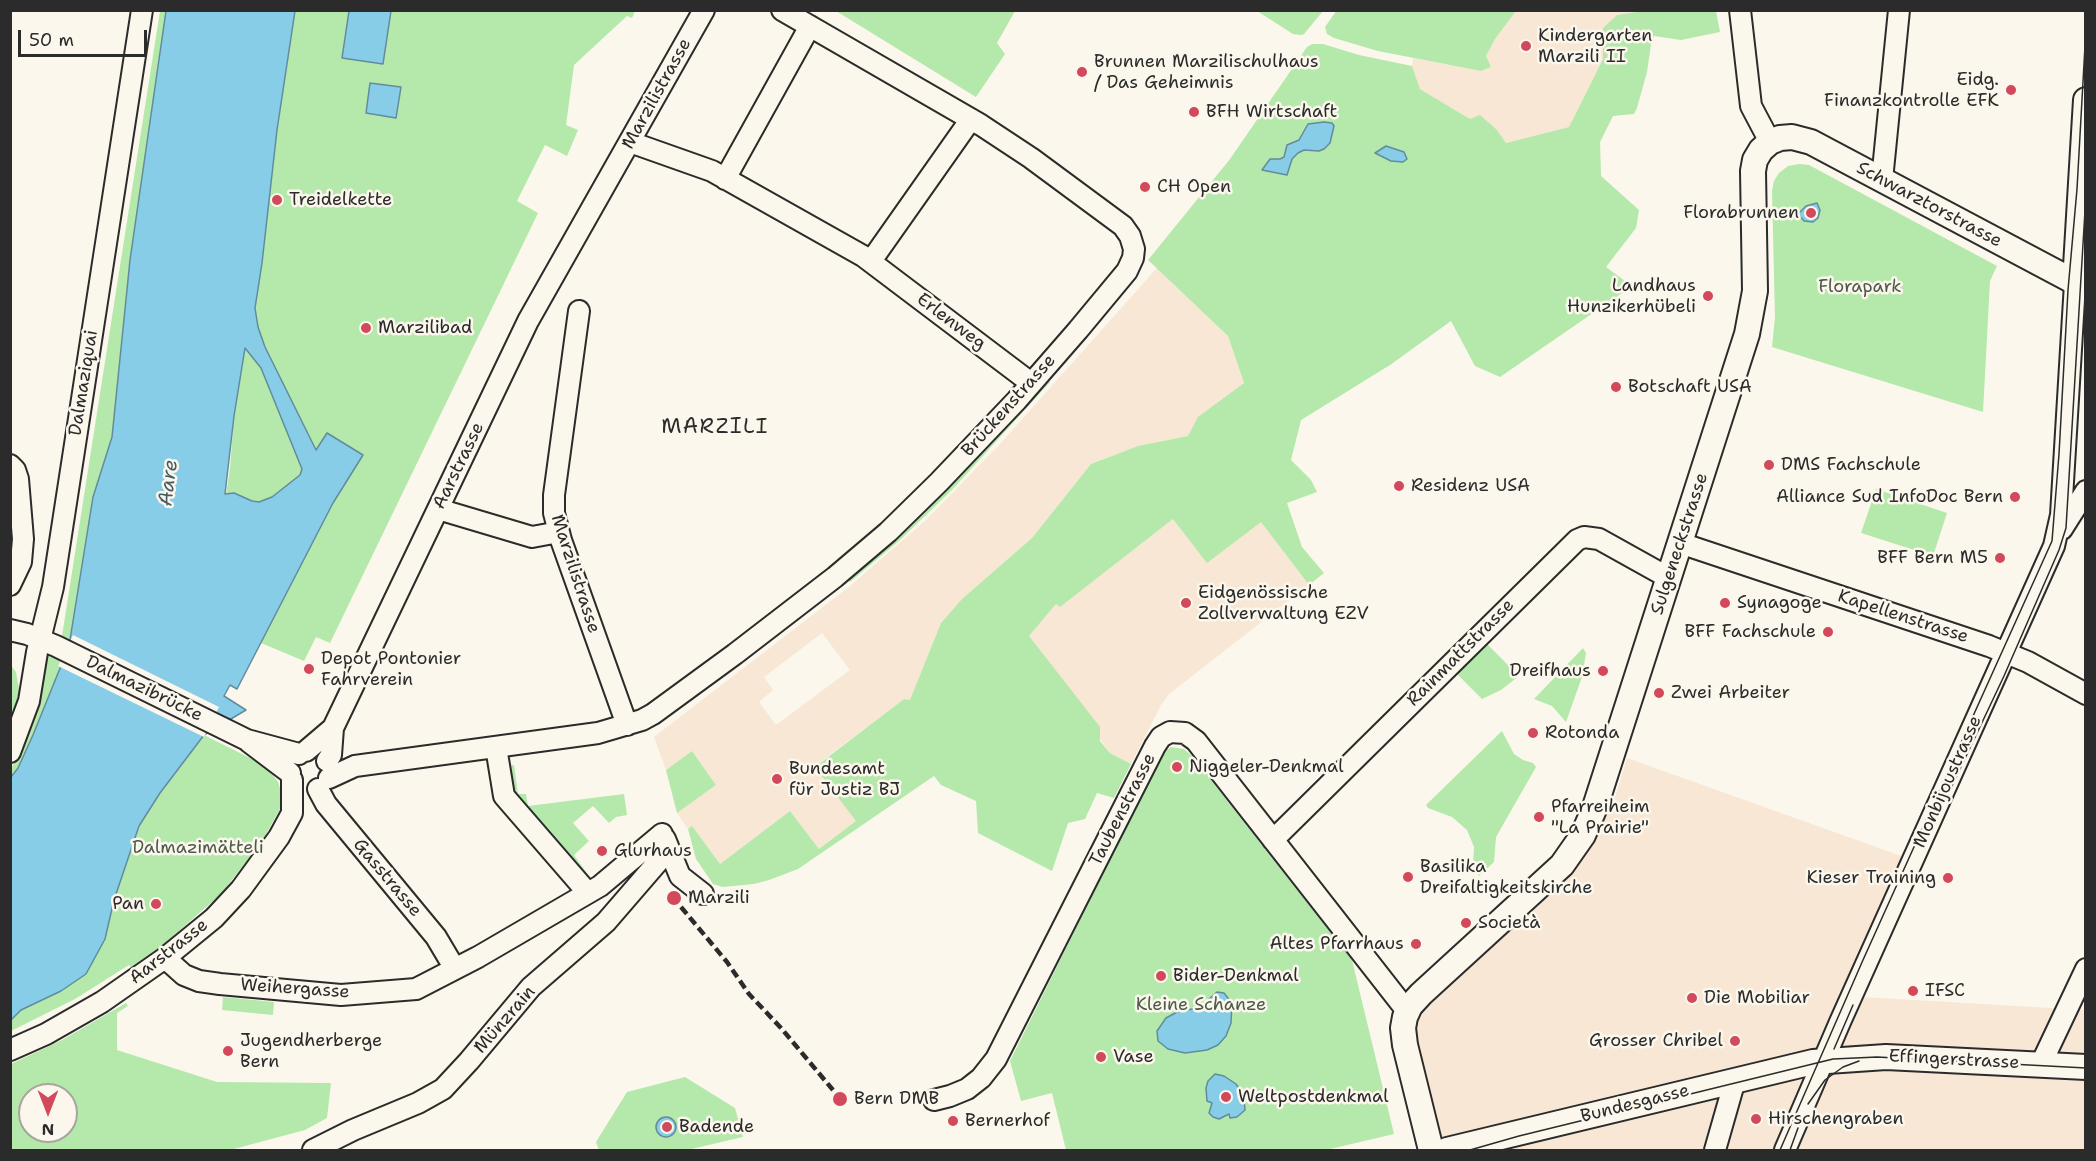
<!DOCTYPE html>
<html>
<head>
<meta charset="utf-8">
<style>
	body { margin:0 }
	#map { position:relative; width:2096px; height:1161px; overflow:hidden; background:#fbf7ec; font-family:"Shantell Sans",sans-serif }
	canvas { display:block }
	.frame { position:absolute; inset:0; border:12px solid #2b2b2b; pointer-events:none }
	.north { position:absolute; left:18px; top:1083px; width:60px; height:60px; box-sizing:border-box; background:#fbf7ec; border:2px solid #a8a59f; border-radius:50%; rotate:180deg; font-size:16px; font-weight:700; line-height:24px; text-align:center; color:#2b2b2b }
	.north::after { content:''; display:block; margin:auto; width:21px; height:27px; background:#d1495b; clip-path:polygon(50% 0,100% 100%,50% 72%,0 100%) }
	.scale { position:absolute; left:18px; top:30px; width:129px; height:27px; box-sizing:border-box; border:3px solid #2b2b2b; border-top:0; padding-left:8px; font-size:18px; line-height:21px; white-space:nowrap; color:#2b2b2b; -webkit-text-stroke:4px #fbf7ec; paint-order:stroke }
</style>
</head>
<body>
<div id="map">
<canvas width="2096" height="1161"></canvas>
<div class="frame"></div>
<div class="north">N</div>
<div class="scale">50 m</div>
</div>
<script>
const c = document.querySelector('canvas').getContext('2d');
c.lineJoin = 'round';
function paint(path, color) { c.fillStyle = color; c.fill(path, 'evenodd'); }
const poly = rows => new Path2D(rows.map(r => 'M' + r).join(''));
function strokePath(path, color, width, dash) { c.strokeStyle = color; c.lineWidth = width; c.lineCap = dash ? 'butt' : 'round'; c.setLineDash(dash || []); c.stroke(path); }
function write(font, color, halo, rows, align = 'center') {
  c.font = font + ' "Shantell Sans",sans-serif'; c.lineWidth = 5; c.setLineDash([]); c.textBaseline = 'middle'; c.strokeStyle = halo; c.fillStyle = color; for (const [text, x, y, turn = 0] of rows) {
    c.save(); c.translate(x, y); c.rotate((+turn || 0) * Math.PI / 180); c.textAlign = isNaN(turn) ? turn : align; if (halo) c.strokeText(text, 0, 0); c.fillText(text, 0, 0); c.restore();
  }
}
paint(poly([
	[1516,11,1643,11,1617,15,1603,28,1603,59,1569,127,1506,143,1497,130,1470,119,1420,89,1412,66,1413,58,1481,71,1491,67,1486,56,1495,39],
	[1157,268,1228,336,1244,383,1199,417,1188,436,1138,446,1091,464,1032,538,962,599,941,623,910,701,904,699,815,766,857,821,819,849,790,811,720,864,692,827,688,829,677,813,716,785,692,751,666,770,654,737,849,587,926,520,1000,444],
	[822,633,850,670,776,725,759,702,773,690,764,677],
	[1173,519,1261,522,1309,585,1169,694,1161,705,1131,764,1110,753,1029,636,1056,604,1061,606],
	[1627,758,1921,863,1862,997,2085,1010,2085,1150,1442,1150,1414,1039,1416,1016,1598,825,1612,808]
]), '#f7e7d4');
paint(poly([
	[1337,10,1516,10,1516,11,1495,39,1486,56,1491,67,1481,71,1378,51,1334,38,1327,34,1325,27],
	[160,11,166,11,130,260,112,437,93,497,69,646,33,735,18,768,11,777,11,769,24,743,22,741,44,652,59,659,65,639,62,636],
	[295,11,635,11,632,18,627,16,574,65,566,125,578,130,567,156,545,145,517,201,538,213,330,643,316,637,304,661,261,643,214,576,230,468,234,416,245,347,255,308,262,263,277,130],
	[836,11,1015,11,997,43,1005,54,976,97],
	[1257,11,1323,11,1304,34,1301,35,1293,34],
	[1643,11,1716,11,1720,32,1681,40,1654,36,1651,44,1647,72,1637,108,1634,114,1613,116,1600,142,1601,176,1639,210,1636,228,1606,267,1629,284,1625,291,1500,377,1475,366,1451,321,1390,365,1301,420,1291,460,1311,480,1317,492,1287,503,1302,547,1324,573,1309,585,1261,522,1207,563,1173,519,1060,607,1056,604,1029,636,1100,727,1100,741,1110,753,1131,764,1114,798,1097,793,1085,819,1068,823,1052,871,978,833,976,801,941,785,934,776,798,869,769,880,754,884,723,887,713,884,696,859,688,829,692,826,720,864,790,811,819,849,856,821,815,767,904,699,910,700,941,623,962,599,1032,538,1091,464,1138,446,1188,436,1198,417,1244,383,1228,336,1148,260,1230,159,1307,47,1312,44,1323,44,1359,55,1412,66,1420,89,1470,119,1480,115,1497,130,1506,143,1569,127,1603,59,1603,28,1617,15],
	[1324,122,1332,123,1333,132,1319,151,1303,150,1298,153,1292,159,1288,169,1262,170,1269,159,1280,159,1284,156,1287,145,1299,140,1312,123],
	[1387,146,1404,152,1405,161,1399,161,1375,153],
	[1799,164,1809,165,1997,266,1990,281,1983,412,1772,347,1775,317,1772,191,1774,181,1779,173,1788,166],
	[1044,380,1050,382,952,490,900,540,850,582,848,578],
	[1876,489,1947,513,1933,556,1861,533],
	[1487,644,1519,676,1501,690,1482,699,1457,674],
	[1583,648,1586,653,1582,677,1566,722,1552,706,1534,699],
	[10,664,16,672,19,689,16,709,11,719],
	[1502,731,1514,754,1523,760,1533,763,1536,767,1496,837,1494,862,1479,876,1473,868,1474,847,1467,830,1452,817,1428,808,1426,805],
	[204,735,266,766,278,782,281,791,281,807,261,843,220,895,160,947,131,967,129,965,75,999,11,1031,11,1020,21,1010,61,991,105,939,114,900,139,826,160,793],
	[1171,747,1184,749,1192,756,1352,960,1394,1134,1326,1150,1066,1150,1052,1093,1021,1101,1010,1061,1163,753],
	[692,751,716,785,677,813,666,770],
	[514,765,518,794,526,794,528,806,624,794,627,815,616,817,609,823,593,806,573,823,589,841,574,855,591,879,587,883,564,851,536,817,532,820,512,796,505,766],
	[223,997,274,1002,273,1015,222,1010],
	[126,1003,128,1006,117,1013,117,1050,217,1082,331,1083,327,1118,305,1130,230,1150,11,1150,11,1064,62,1040],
	[30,1095,66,1095,66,1131,30,1131],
	[685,1077,735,1108,743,1137,687,1150,599,1150,596,1142,627,1092]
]), '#b4e9ab');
const water = poly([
	[166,11,295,11,277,130,262,263,255,308,258,327,265,347,316,450,327,433,363,455,333,503,237,689,230,685,224,696,246,710,204,735,160,793,139,826,114,900,105,939,86,974,61,991,21,1010,11,1020,11,777,18,768,33,735,69,646,93,497,112,437,130,260,166,11],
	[245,348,261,368,302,469,300,475,272,497,259,502,252,501,234,493,225,494,234,416,245,348],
	[349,11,391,11,383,64,342,58,349,11],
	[370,83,401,87,396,118,366,113,370,83],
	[1324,122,1332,123,1334,126,1330,143,1324,149,1319,151,1304,150,1298,153,1292,159,1287,175,1262,170,1270,159,1280,159,1284,157,1287,145,1299,140,1308,124,1324,122],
	[1386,146,1404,152,1407,159,1403,162,1391,161,1375,153,1386,146],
	[1817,203,1820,210,1818,218,1813,222,1804,221,1798,214,1806,206,1817,203],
	[1217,992,1224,993,1232,1003,1231,1023,1226,1036,1218,1045,1207,1050,1185,1053,1168,1049,1158,1041,1157,1031,1166,1018,1179,1011,1199,1008,1217,992],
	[1215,1074,1224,1076,1236,1084,1242,1093,1242,1095,1245,1097,1244,1099,1245,1110,1237,1117,1230,1118,1229,1114,1219,1119,1213,1117,1209,1113,1212,1103,1207,1101,1206,1088,1208,1081,1215,1074],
	'656 1127a10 10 0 1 1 20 0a10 10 0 1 1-20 0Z'
]);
paint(water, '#87cde8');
strokePath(water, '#628c9c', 1.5);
paint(poly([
	[73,635,219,707,204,737,58,666]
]), '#fbf7ec');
const minor = poly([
	[1740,10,1751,106,1770,142],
	[630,142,712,171,863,256,1031,383],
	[725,179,810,26],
	[1882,180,1899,10],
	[871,261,971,119],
	[579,311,554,495,554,513,561,540,627,725],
	[10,465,15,470,18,479,23,539,21,562,10,585],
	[438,509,532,537,559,532],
	[2062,529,2086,491],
	[1680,543,1989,646,2028,662,2086,694],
	[10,630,27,634,56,646,247,740,299,754],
	[249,742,290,773],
	[496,747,504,796,588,893],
	[306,751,333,728],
	[10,752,29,701,37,652,53,587,142,10],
	[327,761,331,755,333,728,528,321,704,10],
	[329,778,355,766,598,733,642,720,653,714,735,654,835,577,888,532,939,482,1017,400,1078,330,1127,271,1133,258,1134,249,1130,236,1123,226,1031,158,981,125,782,10],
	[318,789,326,804,436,937,455,969],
	[665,839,680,876,703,894],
	[1273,840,1577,540,1584,537,1599,539,1669,578],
	[165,958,184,975,199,981,220,984,341,995,416,989,478,957,600,886,662,834],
	[10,1050,46,1034,102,1002,165,958,214,918,241,889,279,837,292,813,292,780],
	[2041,1064,2086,969],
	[934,1100,950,1096,967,1089,981,1078,996,1059,1155,746,1161,737,1170,732,1185,733,1196,741,1407,1011],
	[313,1150,353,1130,418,1103,443,1089,469,1061,531,987,606,922,669,849],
	[1715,1150,1735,1080],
	[1785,1150,1840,1022,2054,546,2061,515,2075,283]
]);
const tertiary = poly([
	[2075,283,2086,100],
	[1431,1150,1405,1045,1403,1028,1405,1017,1410,1006,1421,994,1562,865,1583,835,1595,807,1747,334,1755,291,1753,171,1755,160,1761,150,1770,142,1780,138,1792,137,1811,142,2086,288],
	[1447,1150,1813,1062,1886,1057,2086,1067]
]);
strokePath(minor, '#2b2b2b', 24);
strokePath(tertiary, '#2b2b2b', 28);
strokePath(minor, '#fbf7ec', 20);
strokePath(tertiary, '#fbf7ec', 24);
strokePath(poly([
	[1952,786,2004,676,2059,550,2066,528,2086,194],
	[1834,1049,1853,1005],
	[1808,1104,1825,1080,1843,1067,1859,1061],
	[1470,1150,1519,1136,1833,1059,1877,1057,2086,1068],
	[1780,1150,1863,960,2052,541,2059,454,2068,290,2077,189,2086,28],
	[1790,1150,1798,1128]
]), '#2b2b2b', 1.5);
strokePath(poly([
	[681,907,727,962,749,994,781,1028,833,1090]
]), '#2b2b2b', 4.5, [9, 4.5]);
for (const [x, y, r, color] of [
	[1526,46,6,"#d1495b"],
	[1082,72,6,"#d1495b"],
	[2011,90,6,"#d1495b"],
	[1194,112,6,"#d1495b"],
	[1145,187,6,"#d1495b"],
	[277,200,6,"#d1495b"],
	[1811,213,6,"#d1495b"],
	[1708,296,6,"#d1495b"],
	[366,328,6,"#d1495b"],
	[1616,387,6,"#d1495b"],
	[1769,465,6,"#d1495b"],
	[1399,486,6,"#d1495b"],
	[2015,497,6,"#d1495b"],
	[2000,558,6,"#d1495b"],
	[1186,603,6,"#d1495b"],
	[1725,603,6,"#d1495b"],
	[1828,632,6,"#d1495b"],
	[309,669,6,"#d1495b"],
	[1603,671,6,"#d1495b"],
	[1659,693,6,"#d1495b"],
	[1533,733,6,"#d1495b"],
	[1177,767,6,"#d1495b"],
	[777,779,6,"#d1495b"],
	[1539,817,6,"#d1495b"],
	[602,851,6,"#d1495b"],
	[1408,877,6,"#d1495b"],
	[1948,878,6,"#d1495b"],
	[674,898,8,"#d1495b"],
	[156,904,6,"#d1495b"],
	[1466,923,6,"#d1495b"],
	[1416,944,6,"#d1495b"],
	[1161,976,6,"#d1495b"],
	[1913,991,6,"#d1495b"],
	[1692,998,6,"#d1495b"],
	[1735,1041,6,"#d1495b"],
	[228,1051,6,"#d1495b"],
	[1101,1057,6,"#d1495b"],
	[1226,1097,6,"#d1495b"],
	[840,1099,8,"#d1495b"],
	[1756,1119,6,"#d1495b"],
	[953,1121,6,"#d1495b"],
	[667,1127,6,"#d1495b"]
]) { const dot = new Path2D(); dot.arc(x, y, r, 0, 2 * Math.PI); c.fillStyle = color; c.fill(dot); strokePath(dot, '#fbf7ec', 2); }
write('18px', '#2b2b2b', '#fbf7ec', [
	["Kindergarten",1538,36],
	["Marzili II",1538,57],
	["Brunnen Marzilischulhaus",1094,62],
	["/ Das Geheimnis",1094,83],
	["Eidg.",1999,80,"right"],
	["Finanzkontrolle EFK",1999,101,"right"],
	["BFH Wirtschaft",1206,112],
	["CH Open",1157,187],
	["Treidelkette",289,200],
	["Florabrunnen",1799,213,"right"],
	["Landhaus",1696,286,"right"],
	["Hunzikerhübeli",1696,307,"right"],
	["Marzilibad",378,328],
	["Botschaft USA",1628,387],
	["DMS Fachschule",1781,465],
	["Residenz USA",1411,486],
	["Alliance Sud InfoDoc Bern",2003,497,"right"],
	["BFF Bern M5",1988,558,"right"],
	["Eidgenössische",1198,593],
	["Zollverwaltung EZV",1198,614],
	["Synagoge",1737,603],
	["BFF Fachschule",1816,632,"right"],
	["Depot Pontonier",321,659],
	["Fahrverein",321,680],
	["Dreifhaus",1591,671,"right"],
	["Zwei Arbeiter",1671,693],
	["Rotonda",1545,733],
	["Niggeler-Denkmal",1189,767],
	["Bundesamt",789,769],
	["für Justiz BJ",789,790],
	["Pfarreiheim",1551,807],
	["\"La Prairie\"",1551,828],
	["Glurhaus",614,851],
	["Basilika",1420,867],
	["Dreifaltigkeitskirche",1420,888],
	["Kieser Training",1936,878,"right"],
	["Marzili",688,898],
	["Pan",144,904,"right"],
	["Società",1478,923],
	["Altes Pfarrhaus",1404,944,"right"],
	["Bider-Denkmal",1173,976],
	["IFSC",1925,991],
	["Die Mobiliar",1704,998],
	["Jugendherberge",240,1041],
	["Bern",240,1062],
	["Grosser Chribel",1723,1041,"right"],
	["Vase",1113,1057],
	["Weltpostdenkmal",1238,1097],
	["Bern DMB",854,1099],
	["Hirschengraben",1768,1119],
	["Bernerhof",965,1121],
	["Badende",679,1127]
], 'left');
write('18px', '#2b2b2b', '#fbf7ec', [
	["Marzilistrasse",657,94,-61],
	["Schwarztorstrasse",1929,205,28],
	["Erlenweg",951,322,37],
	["Dalmaziquai",84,383,-81],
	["Brückenstrasse",1009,406,-48],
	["Aarstrasse",459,466,-64],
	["Sulgeneckstrasse",1680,544,-72],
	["Marzilistrasse",575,574,72],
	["Kapellenstrasse",1903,617,18],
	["Rainmattstrasse",1461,653,-45],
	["Dalmazibrücke",144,689,26],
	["Monbijoustrasse",1948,782,-66],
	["Taubenstrasse",1123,810,-63],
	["Gasstrasse",387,878,50],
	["Aarstrasse",169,952,-38],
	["Weihergasse",295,989,4],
	["Münzrain",505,1020,-49],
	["Effingerstrasse",1954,1060,3],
	["Bundesgasse",1635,1104,-14]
]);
write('18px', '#4d5a4b', '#fbf7ec', [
	["Florapark",1860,287],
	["Dalmazimätteli",198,848],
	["Kleine Schanze",1201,1005]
]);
write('italic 20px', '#475c64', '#fbf7ec', [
	["Aare",169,483,-83]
]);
c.letterSpacing = '1.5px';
write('21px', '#2b2b2b', '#fbf7ec', [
	["MARZILI",715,428]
]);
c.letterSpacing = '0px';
</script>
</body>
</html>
